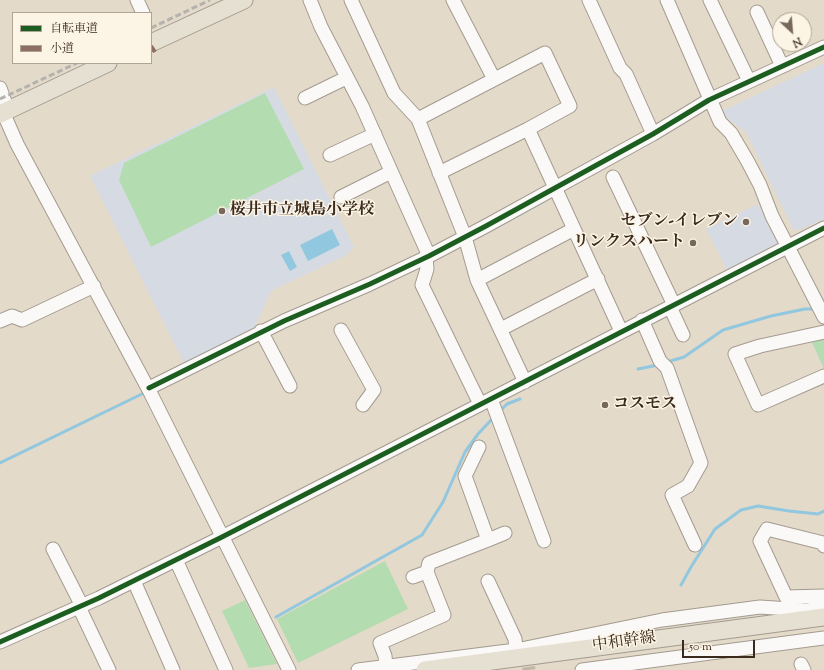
<!DOCTYPE html>
<html>
<head>
<meta charset="utf-8">
<style>
	body { margin:0 }
	#map { position:relative; width:824px; height:670px; overflow:hidden; background:#e4dac9; font-family:"Sorts Mill Goudy","Noto Serif JP",serif }
	canvas { display:block }
	.legend { position:absolute; left:12px; top:12px; width:140px; height:52px; box-sizing:border-box; background:#fcf5e5; border:1px solid #afa495; margin:0; padding:5px 7px; list-style:none; font-size:12px; color:#3b2a1e }
	.legend li { display:flex; align-items:center; gap:8px; height:20px }
	.legend b { width:20px; border:1px solid #afa495 }
	.north { position:absolute; left:772px; top:12px; width:40px; height:40px; box-sizing:border-box; background:#fcf5e5; border:1px solid #afa495; border-radius:50%; rotate:154deg; font-size:11px; font-weight:700; line-height:16px; text-align:center; color:#3b2a1e }
	.north::after { content:''; display:block; margin:auto; width:14px; height:18px; background:#76685a; clip-path:polygon(50% 0,100% 100%,50% 72%,0 100%) }
	.scale { position:absolute; left:682px; top:640px; width:73px; height:18px; box-sizing:border-box; border:2px solid #3b2a1e; border-top:0; padding-left:5px; font-size:12px; line-height:14px; white-space:nowrap; color:#3b2a1e; -webkit-text-stroke:3px #fcf5e5; paint-order:stroke }
</style>
</head>
<body>
<div id="map">
<canvas width="824" height="670"></canvas>
<ul class="legend">
<li><b style="height:5px;background:#1b5e20"></b>自転車道</li>
<li><b style="height:5px;background:#8d6e63"></b>小道</li>
</ul>
<div class="north">N</div>
<div class="scale">50 m</div>
</div>
<script>
const c = document.querySelector('canvas').getContext('2d');
c.lineJoin = 'round';
function paint(path, color) { c.fillStyle = color; c.fill(path, 'evenodd'); }
const poly = rows => new Path2D(rows.map(r => 'M' + r).join(''));
function strokePath(path, color, width, dash) { c.strokeStyle = color; c.lineWidth = width; c.lineCap = dash ? 'butt' : 'round'; c.setLineDash(dash || []); c.stroke(path); }
function write(font, color, halo, rows, align = 'center') {
  c.font = font + ' "Sorts Mill Goudy","Noto Serif JP",serif'; c.lineWidth = 3; c.setLineDash([]); c.textBaseline = 'middle'; c.strokeStyle = halo; c.fillStyle = color; for (const [text, x, y, turn = 0] of rows) {
    c.save(); c.translate(x, y); c.rotate((+turn || 0) * Math.PI / 180); c.textAlign = isNaN(turn) ? turn : align; if (halo) c.strokeText(text, 0, 0); c.fillText(text, 0, 0); c.restore();
  }
}
paint(poly([
	[824,63,824,219,800,230,793,229,746,132,725,117,722,111],
	[274,87,354,247,347,255,271,291,253,330,184,363,90,176],
	[758,204,778,244,727,270,706,229]
]), '#d6dbe3');
paint(poly([
	[265,93,304,169,151,247,119,180,124,163],
	[824,338,824,369,811,340],
	[385,561,408,609,298,663,277,619],
	[245,600,277,664,249,668,222,611]
]), '#b4dcb1');
paint(poly([
	[332,229,340,245,308,261,300,245],
	[289,251,297,267,290,271,281,255]
]), '#91c7df');
strokePath(poly([
	[493,229,544,201],
	[667,362,684,357,723,330,771,316,805,309,816,309],
	[638,369,658,365],
	[500,411,507,404,520,399],
	[0,463,146,392],
	[681,585,691,567,715,529,741,510,758,506,789,511,818,514,824,511],
	[276,617,422,535,443,502,465,452,478,434,493,418]
]), '#91c7df', 3);
strokePath(poly([
	[526,648,529,670]
]), '#c2b7a7', 13, [13, 6]);
const minor = poly([
	[137,0,143,13],
	[310,0,321,27,362,106,429,256],
	[351,0,394,93,418,119,465,237,477,280,525,382],
	[453,0,494,79],
	[589,0,620,68,626,74,653,134],
	[667,0,720,122,731,133,748,162,760,185,772,216,824,317],
	[710,0,749,81],
	[757,12,782,66],
	[0,88,8,110],
	[305,98,346,78],
	[3,112,17,144,151,394,289,670],
	[418,119,545,53,570,106,528,129,621,331],
	[330,155,375,134],
	[439,173,528,129],
	[613,177,674,305],
	[341,197,391,172],
	[426,257,427,269,422,285,480,404],
	[477,280,574,229],
	[670,307,683,335],
	[642,320,660,361,667,368,701,463,688,486,672,495,695,545],
	[0,321,12,316,22,320,94,286],
	[501,329,598,279],
	[341,330,374,390,363,405],
	[261,331,290,386],
	[824,332,760,346,735,354,758,405,824,376],
	[149,388,284,321,370,284,429,256,486,226,653,134,709,100,824,47],
	[491,399,544,541],
	[488,540,505,533],
	[824,546,823,543,767,529,760,541,786,597,824,596],
	[53,549,82,606],
	[176,560,226,670],
	[413,577,427,572],
	[134,581,173,670],
	[488,581,515,639,516,650],
	[79,607,109,670],
	[798,611,824,608],
	[0,642,99,598,222,537,824,228],
	[801,664,804,670],
	[386,666,385,656,380,643,444,615,427,572,429,563,488,540,465,476,479,447],
	[358,670,516,650,662,620,760,607,805,610],
	[582,670,824,638]
]);
const major = poly([
	[151,43,244,0],
	[0,114,108,63],
	[425,670,824,617]
]);
strokePath(minor, '#a39b90', 15);
strokePath(major, '#a39b90', 19);
strokePath(minor, '#fbf9f7', 13);
strokePath(major, '#e6e0d2', 17);
strokePath(poly([
	[151,28,210,0],
	[0,99,77,63]
]), '#b5b2ae', 3, [6, 3]);
strokePath(poly([
	[151,46,155,52]
]), '#8d6e63', 4, [8, 4]);
strokePath(poly([
	[149,388,284,321,370,284,429,256,486,226,653,134,709,100,824,47],
	[0,642,99,598,222,537,824,228]
]), '#1b5e20', 5);
for (const [x, y, r, color] of [
	[222,211,4,"#76685a"],
	[746,222,4,"#76685a"],
	[693,243,4,"#76685a"],
	[605,405,4,"#76685a"]
]) { const dot = new Path2D(); dot.arc(x, y, r, 0, 2 * Math.PI); c.fillStyle = color; c.fill(dot); strokePath(dot, '#fcf5e5', 1.5); }
write('bold 16px', '#3b2a1e', '#fcf5e5', [
	["桜井市立城島小学校",230,211],
	["セブン-イレブン",738,222,"right"],
	["リンクスハート",685,243,"right"],
	["コスモス",613,405]
], 'left');
write('16px', '#3b2a1e', '#fcf5e5', [
	["中和幹線",624,643,-8]
]);
</script>
</body>
</html>
